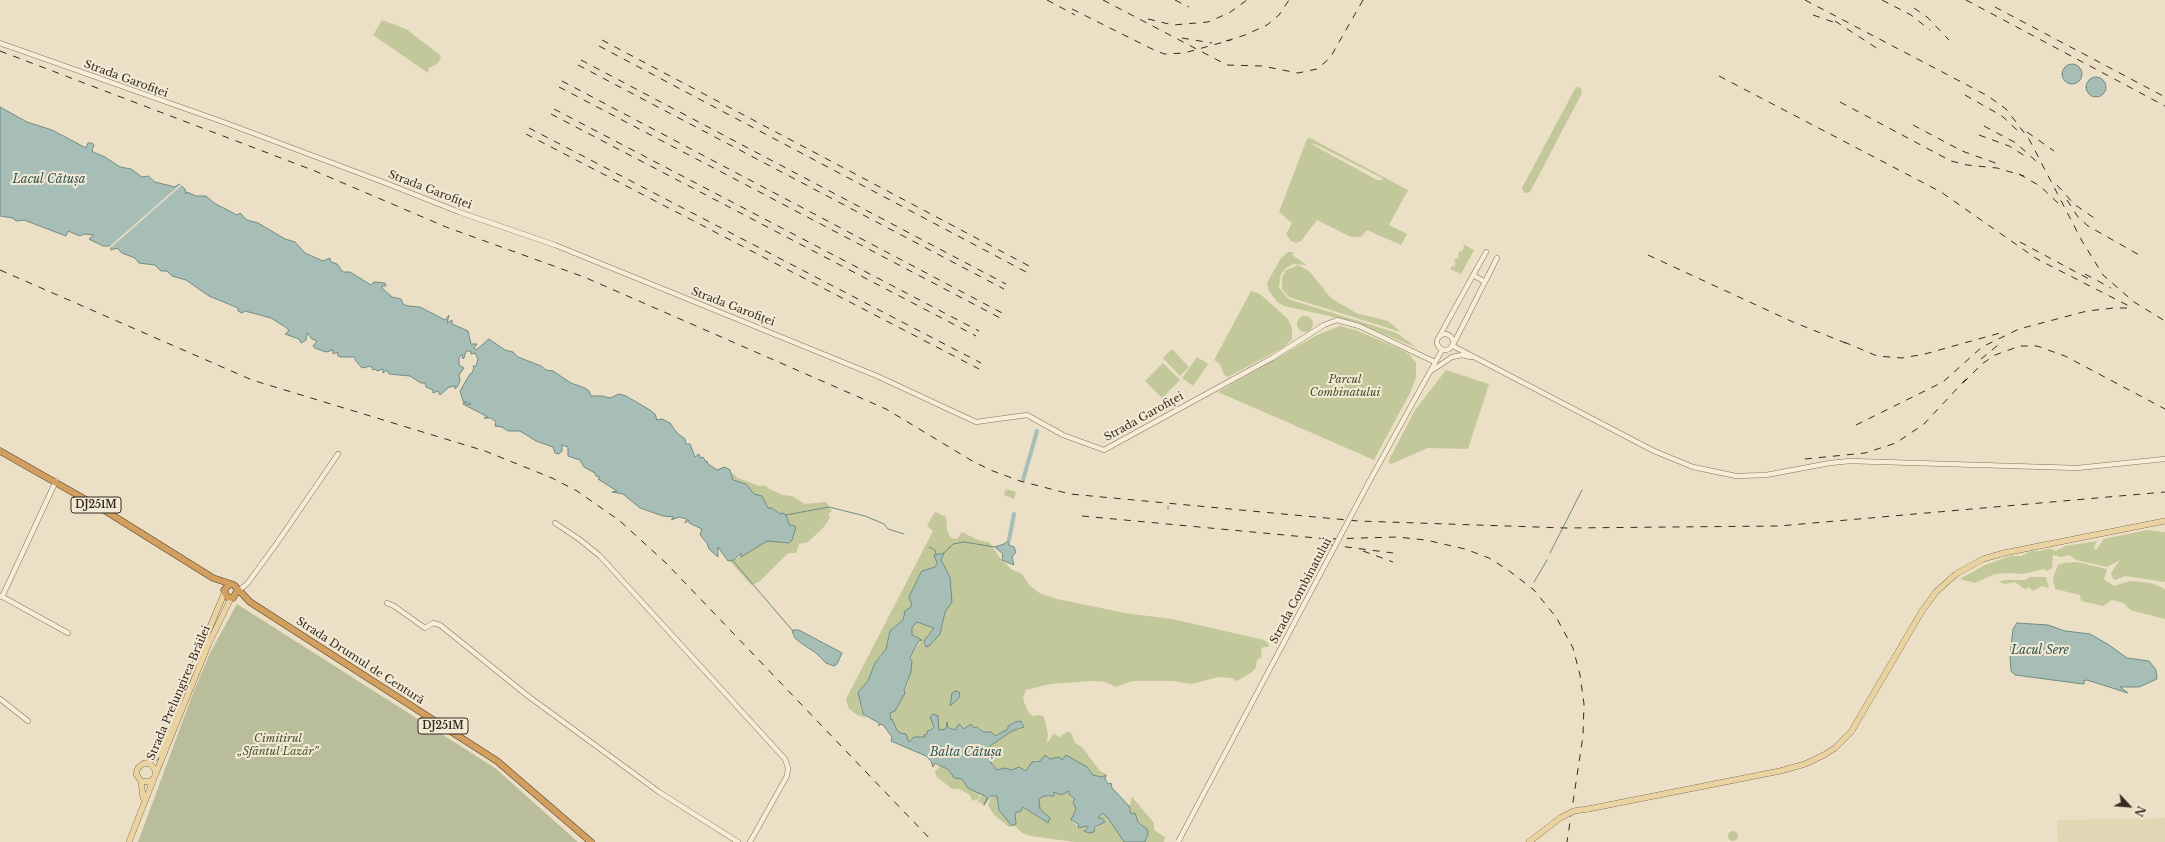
<!DOCTYPE html>
<html>
<head>
<meta charset="utf-8">
<style>
	body { margin:0 }
	#map { position:relative; width:2165px; height:842px; overflow:hidden; background:#ebdfc6; font-family:"Libre Baskerville",serif }
	canvas { display:block }
	.north { position:absolute; left:2109px; top:786px; width:40px; height:40px; -webkit-text-stroke:3px #f3ead5; paint-order:stroke; rotate:116deg; font-size:11px; font-weight:700; line-height:16px; text-align:center; color:#362a20 }
	.north::after { content:''; display:block; margin:auto; width:14px; height:18px; background:#362a20; clip-path:polygon(50% 0,100% 100%,50% 72%,0 100%) }
</style>
</head>
<body>
<div id="map">
<canvas width="2165" height="842"></canvas>
<div class="north">N</div>
</div>
<script>
const c = document.querySelector('canvas').getContext('2d');
c.lineJoin = 'round';
function paint(path, color) { c.fillStyle = color; c.fill(path, 'evenodd'); }
const poly = rows => new Path2D(rows.map(r => 'M' + r).join(''));
function strokePath(path, color, width, dash) { c.strokeStyle = color; c.lineWidth = width; c.lineCap = dash ? 'butt' : 'round'; c.setLineDash(dash || []); c.stroke(path); }
function write(font, color, halo, rows, align = 'center') {
  c.font = font + ' "Libre Baskerville",serif'; c.lineWidth = 4; c.setLineDash([]); c.textBaseline = 'middle'; c.strokeStyle = halo; c.fillStyle = color; for (const [text, x, y, turn = 0] of rows) {
    c.save(); c.translate(x, y); c.rotate((+turn || 0) * Math.PI / 180); c.textAlign = isNaN(turn) ? turn : align; if (halo) c.strokeText(text, 0, 0); c.fillText(text, 0, 0); c.restore();
  }
}
paint(poly([
	[2165,818,2165,842,2058,842,2057,820]
]), '#e0d8b4');
paint(poly([
	[382,20,406,29,439,54,441,58,437,64,429,68,428,73,373,35],
	[1576,87,1581,88,1582,93,1530,192,1524,193,1522,188],
	[1310,138,1408,190,1389,225,1407,234,1401,245,1367,230,1361,237,1351,237,1317,220,1301,241,1296,243,1291,241,1286,234,1292,223,1279,212,1307,139],
	[1313,143,1382,178,1383,180,1377,180,1313,145],
	[1463,244,1474,250,1461,274,1450,269,1452,266,1454,267,1456,263,1454,261,1456,258,1458,259,1459,251,1461,252,1464,248],
	[1288,252,1294,252,1292,255,1307,265,1293,264,1286,268,1281,274,1279,287,1288,299,1397,333,1417,348,1356,322,1284,306,1277,302,1269,291,1267,283,1281,258],
	[1298,265,1309,271,1331,298,1356,313,1388,321,1401,332,1289,297,1282,289,1282,278,1286,270],
	[1251,291,1260,294,1288,319,1292,328,1292,339,1284,347,1228,377,1224,375,1220,364,1214,360],
	'1297 324a8 8 0 1 1 16 0a8 8 0 1 1-16 0Z',
	[1340,326,1356,330,1404,351,1410,355,1416,363,1416,377,1411,391,1374,460,1218,392,1317,335],
	[1172,349,1189,367,1180,376,1163,358],
	[1197,357,1208,364,1193,386,1182,378],
	[1163,363,1180,380,1162,398,1145,381],
	[1446,370,1489,384,1468,449,1428,448,1391,464,1388,462,1415,410],
	[731,472,738,478,759,486,765,485,769,489,783,495,792,496,805,504,826,502,832,511,828,514,830,517,824,527,808,542,799,544,796,553,789,553,783,558,759,582,751,585,730,561,738,558,742,552,741,556,767,541,789,543,792,540,796,527,792,525,790,526,787,517,782,513,780,514,772,508,768,508,765,503,751,492,746,484,733,480],
	[1006,489,1016,492,1014,499,1004,495],
	[936,512,946,517,947,530,951,538,957,539,962,532,978,540,989,542,1000,558,1011,569,1022,574,1030,586,1041,594,1057,599,1125,613,1172,619,1264,640,1268,643,1269,647,1263,647,1261,650,1262,657,1257,660,1256,667,1252,672,1237,681,1231,678,1218,677,1192,684,1172,681,1133,681,1116,687,1105,682,1093,681,1050,684,1026,690,1023,698,1024,702,1029,713,1033,716,1040,715,1044,717,1048,734,1047,742,1048,742,1054,733,1060,738,1062,735,1069,731,1072,735,1075,743,1082,747,1100,771,1106,774,1107,776,1105,777,1105,775,1102,777,1093,775,1089,769,1066,755,1063,760,1050,759,1045,755,1040,761,1036,760,1032,763,1026,771,997,770,991,763,990,746,1012,731,1021,729,1024,724,1021,721,1015,722,1008,726,1009,729,995,736,991,732,983,732,978,727,974,728,971,724,964,729,955,730,947,725,946,729,942,730,938,729,939,721,931,720,934,725,933,730,928,730,925,737,919,737,909,743,906,734,900,733,897,730,889,715,897,707,908,683,913,651,922,640,912,635,912,627,917,622,934,628,927,636,926,646,942,628,943,617,952,599,950,577,941,560,943,553,935,557,937,563,935,567,922,571,920,574,909,597,912,607,904,613,903,620,890,631,886,649,875,663,868,681,858,692,861,710,866,718,857,715,849,709,846,699,933,531,927,526,934,513],
	[2147,530,2165,532,2165,582,2125,576,2115,580,2113,579,2111,573,2120,560,2107,567,2076,560,2069,555,2061,557,2053,555,2052,568,2047,571,2044,569,2023,574,2010,573,1995,574,1975,583,1960,579,1985,565,2010,556,2021,556,2031,551,2040,551,2050,548,2056,551,2065,546,2097,541,2094,548,2096,550,2104,539],
	[2077,562,2107,569,2104,579,2114,586,2130,581,2151,583,2165,589,2165,619,2130,610,2124,603,2112,600,2103,606,2081,601,2080,595,2055,589,2053,578,2058,565,2063,563],
	[2030,577,2046,577,2049,588,2042,586,2033,591,2028,587,2026,590,2015,582,2005,584,1999,582,2005,580,2025,580],
	[940,766,949,771,954,778,962,779,981,793,978,799,972,801,970,795,959,789,952,789,936,776,935,771],
	[1067,791,1069,791,1071,796,1075,799,1073,802,1076,809,1072,816,1072,822,1081,828,1087,826,1085,831,1095,829,1098,827,1098,819,1101,813,1108,817,1124,842,1074,842,1031,836,1022,833,1014,825,1016,822,1014,815,1022,806,1042,820,1050,820,1040,809,1039,800,1044,796,1049,797,1053,792,1061,795],
	[982,794,987,798,984,807,981,802,977,803],
	[997,796,998,807,1009,820,1012,826,1009,827,994,815,988,805,991,797],
	[1132,797,1154,823,1154,830,1165,837,1164,842,1145,842,1147,837,1147,829,1131,814,1129,807],
	'1728 836a5 5 0 1 1 10 0a5 5 0 1 1-10 0Z'
]), '#c3c89a');
paint(poly([
	[237,604,495,768,578,842,138,842,193,693,210,653]
]), '#b9bd99');
const water = poly([
	'2062 74a10 10 0 1 1 20 0a10 10 0 1 1-20 0Z',
	'2086 87a10 10 0 1 1 20 0a10 10 0 1 1-20 0Z',
	[0,107,27,122,52,130,86,148,88,143,92,143,94,145,92,150,93,152,105,157,120,167,131,169,142,177,148,176,155,182,175,187,179,184,185,189,186,194,187,192,196,196,206,196,214,203,237,215,240,213,247,220,258,223,285,239,295,242,305,253,323,261,330,258,331,262,337,264,343,272,350,272,371,285,374,282,385,283,386,286,382,286,382,288,392,297,401,299,403,304,408,306,420,307,445,320,449,315,447,323,452,320,452,324,468,331,471,344,477,344,474,348,476,350,489,339,505,350,513,352,518,357,541,366,546,370,553,371,571,383,585,388,589,391,591,396,602,396,610,398,619,394,626,396,650,410,655,414,657,420,662,419,670,423,677,433,685,439,686,444,690,444,695,457,699,454,700,458,703,457,706,462,707,461,708,464,717,470,725,467,730,470,733,480,746,484,754,494,762,496,768,508,772,508,780,514,783,513,786,515,790,526,792,525,796,527,792,540,789,543,767,541,741,557,741,553,734,560,728,561,718,547,718,557,709,549,707,543,700,535,702,529,689,523,689,520,685,523,687,519,679,517,671,520,674,517,663,516,640,508,623,494,612,492,617,491,598,479,600,477,596,476,595,473,584,467,580,460,568,456,568,447,562,445,562,451,559,454,555,453,553,447,536,441,520,431,508,431,502,427,495,426,496,422,491,418,484,418,488,417,463,404,464,402,468,405,471,404,463,401,460,391,470,374,472,373,474,368,473,366,476,366,478,359,475,353,471,354,471,351,466,351,464,358,463,359,462,354,459,358,459,365,464,368,459,375,460,381,457,387,455,389,455,386,449,387,440,395,438,391,433,393,433,390,426,387,425,383,421,383,410,376,389,374,387,370,383,373,383,369,377,371,376,369,373,370,371,366,362,368,355,360,355,357,341,357,338,356,337,352,333,354,333,350,326,352,315,348,313,346,317,341,312,339,307,333,306,340,301,343,299,339,285,334,289,331,287,328,271,318,245,311,242,313,238,311,238,308,209,296,186,280,172,276,167,271,161,271,155,265,139,263,135,258,122,253,117,248,111,250,111,246,103,246,89,239,94,235,84,234,80,236,68,231,66,236,24,220,16,221,13,218,0,216,0,107],
	[1009,540,1009,545,1014,547,1016,552,1012,557,1014,565,1002,560,1003,554,995,547,1004,544,1009,540],
	[944,553,941,560,950,577,952,602,945,612,940,634,929,646,926,647,924,641,934,628,917,622,912,627,912,635,922,640,919,641,913,651,910,659,912,660,911,672,904,690,905,693,895,711,890,713,891,720,892,719,897,730,900,733,906,734,909,742,914,737,925,737,924,735,927,734,928,730,930,731,934,727,930,717,933,714,938,716,939,730,946,729,947,722,948,727,955,730,959,724,964,729,971,724,974,728,977,727,983,732,991,732,995,736,1008,729,1008,726,1015,722,1021,721,1024,727,1012,731,990,746,991,763,997,770,1005,768,1012,770,1019,767,1026,771,1032,762,1040,761,1045,755,1050,759,1059,757,1062,760,1066,755,1087,767,1093,775,1102,777,1106,775,1105,779,1108,784,1111,783,1112,788,1129,806,1131,814,1135,813,1138,822,1147,829,1148,834,1145,842,1124,842,1108,818,1102,813,1098,818,1102,818,1105,822,1095,827,1094,832,1089,833,1084,831,1088,828,1087,826,1079,828,1078,824,1071,820,1076,809,1073,802,1075,799,1069,794,1069,791,1061,795,1054,792,1054,796,1044,796,1039,799,1040,809,1050,818,1048,823,1023,807,1021,811,1015,813,1016,824,1012,826,999,810,997,796,990,796,984,805,987,798,985,796,968,788,962,779,954,778,949,770,935,763,933,767,931,761,926,756,891,741,892,737,884,726,881,724,879,726,879,723,863,714,858,692,868,681,875,663,886,649,890,631,903,620,905,611,912,606,909,597,920,574,922,571,935,567,937,563,934,555,944,553],
	[2017,623,2048,625,2065,631,2090,634,2109,645,2127,658,2149,661,2156,670,2157,679,2139,687,2120,687,2128,693,2087,680,2083,681,2085,683,2083,684,2015,675,2011,671,2010,657,2013,629,2017,623],
	[793,630,799,630,842,653,837,664,834,666,826,663,816,653,801,643,795,638,792,631,793,630],
	[956,691,959,692,960,697,950,706,952,693,956,691]
]);
paint(water, '#a7beb7');
strokePath(water, '#6e8c84', 1);
paint(poly([
	[182,183,183,184,108,250,108,248]
]), '#ebdfc6');
strokePath(poly([
	[1168,509,1168,506],
	[786,515,829,507,865,516,884,524,888,529,904,534],
	[929,547,935,550,936,554],
	[944,553,953,544,964,542,995,547],
	[1550,553,1582,490],
	[733,561,792,630],
	[1534,582,1547,560]
]), '#6e8c84', 1);
strokePath(poly([
	[1023,480,1037,431],
	[1009,540,1014,514]
]), '#a7beb7', 4);
const minor = poly([
	[0,43,226,123,383,182,459,212,555,245,877,376,976,422,1027,415,1063,435,1104,450,1272,358,1324,325,1337,320,1359,326,1435,362],
	[1473,275,1485,282],
	'1437 342a8 8 0 1 1 16 0a8 8 0 1 1-16 0Z',
	[1440,335,1486,252],
	[1454,343,1497,258],
	[1453,346,1654,451,1693,467,1736,476,1766,475,1830,463,1850,461,2077,468,2165,459],
	[1431,371,1452,357,1462,355,1471,357],
	[1369,482,1442,350],
	[555,523,579,539,600,556,785,759,788,768,787,776,750,842],
	[238,591,247,584,277,543,338,454],
	[1,596,68,633],
	[2,597,56,481],
	[387,603,394,606,425,628,433,623,440,625,528,696,659,792,738,842],
	[0,699,28,721]
]);
const major = poly([
	[147,763,155,758,160,752,185,686,224,594],
	[156,773,209,643,231,598],
	[141,781,143,798],
	[1588,809,1780,771,1805,764,1824,755,1835,748,1851,732,1922,611,1936,592,1956,574,1983,559,2004,553,2165,521],
	[129,842,156,773,154,768,150,764,144,763,138,768,136,774,141,781,149,782,153,779],
	[1529,842,1560,818]
]);
const highway = poly([
	[0,451,104,510,213,578,234,585,250,602,497,761,591,842],
	[229,585,224,590,227,597,233,598,237,591]
]);
strokePath(minor, '#84725d', 5.5);
strokePath(major, '#524031', 6);
strokePath(highway, '#524031', 7);
strokePath(minor, '#f6edd8', 4.5);
strokePath(major, '#ead3a1', 5.5);
strokePath(highway, '#d39f5e', 6);
strokePath(poly([
	[1047,0,1075,15],
	[1103,0,1227,65,1262,66,1298,73,1317,69,1330,58,1363,0],
	[1175,0,1189,7],
	[1805,0,1988,96,2006,109,2029,139,2082,241,2103,275,2134,302,2165,321],
	[1882,0,1911,15,1930,30],
	[1966,0,2165,106],
	[1995,7,2165,97],
	[1914,8,1927,17,1949,40],
	[1072,9,1150,48,1164,54,1184,53,1231,40],
	[1813,15,1839,24],
	[1148,19,1173,25,1208,22,1229,13,1247,0],
	[1835,21,1878,49],
	[1182,38,1212,43],
	[602,40,1031,267],
	[1226,41,1245,35,1267,25,1279,15,1289,0],
	[599,46,1028,273],
	[0,51,315,171,446,227,584,277,886,409,974,462,993,471,1020,481,1070,494,1358,521,1566,528,1779,526,2165,492],
	[581,60,1006,284],
	[578,65,1004,289],
	[1719,76,1941,192,2037,259,2129,306],
	[562,81,1006,315],
	[559,87,1004,320],
	[1965,95,2002,116,2018,131],
	[1840,102,1951,161,1967,165,1997,168,2024,176],
	[554,109,979,331],
	[551,114,976,336],
	[1913,125,1962,151,2001,165],
	[1984,126,2016,143,2037,162],
	[529,128,981,363],
	[2027,132,2054,151],
	[526,134,979,369],
	[1979,135,2009,146,2025,156],
	[2019,174,2040,186,2060,205],
	[2057,185,2074,204,2097,220],
	[2067,200,2078,217,2088,226,2141,256],
	[2020,242,2089,279],
	[1648,255,1793,322,1848,344],
	[0,270,252,380,485,451,552,478,577,491,620,521,666,563,933,842],
	[2085,274,2111,288],
	[1844,342,1877,356,1902,358,1925,354,2000,333],
	[1981,359,2003,341],
	[1963,383,1982,364,1995,355,2020,346,2037,346,2065,356,2165,409],
	[1856,425,1943,382,1982,347,2019,329,2087,311,2114,308,2129,308],
	[1805,459,1865,453,1896,443,1924,424,1966,379],
	[1082,516,1327,539,1397,537,1426,540,1465,549,1489,558,1508,570,1534,590,1556,617,1573,648,1580,675,1584,704,1583,736,1567,842],
	[1331,545,1393,553],
	[1363,551,1393,562]
]), '#362a20', 1, [7, 7]);
const minorBridge = poly([
	[1178,842,1369,482]
]);
const majorBridge = poly([
	[1560,818,1574,811,1588,809]
]);
strokePath(minorBridge, '#84725d', 5.5, []);
strokePath(majorBridge, '#524031', 6, []);
strokePath(minorBridge, '#f6edd8', 4.5);
strokePath(majorBridge, '#ead3a1', 5.5);
for (const [x, y, w] of [
	[96,505,50],
	[443,726,50]
]) { const box = new Path2D(); box.roundRect(x - w / 2, y - 8, w, 16, 3); c.fillStyle = '#f3ead5'; c.fill(box); strokePath(box, '#362a20', 1); }
write('bold 10px', '#362a20', null, [
	["DJ251M",96,505],
	["DJ251M",443,726]
]);
write('11px', '#362a20', '#f3ead5', [
	["Strada Garofiței",126,79,20],
	["Strada Garofiței",430,190,21],
	["Strada Garofiței",733,307,21],
	["Strada Garofiței",1144,417,-29],
	["Strada Combinatului",1301,591,-62],
	["Strada Drumul de Centură",360,661,33],
	["Strada Prelungirea Brăilei",179,693,-67]
]);
write('italic 11px', '#465028', '#f3ead5', [
	["Parcul",1345,380],
	["Combinatului",1345,393],
	["Cimitirul",278,739],
	["„Sfântul Lazăr”",278,752]
]);
write('italic 12px', '#305452', '#f3ead5', [
	["Lacul Cătușa",49,180],
	["Lacul Sere",2040,651],
	["Balta Cătușa",966,753]
]);
</script>
</body>
</html>
